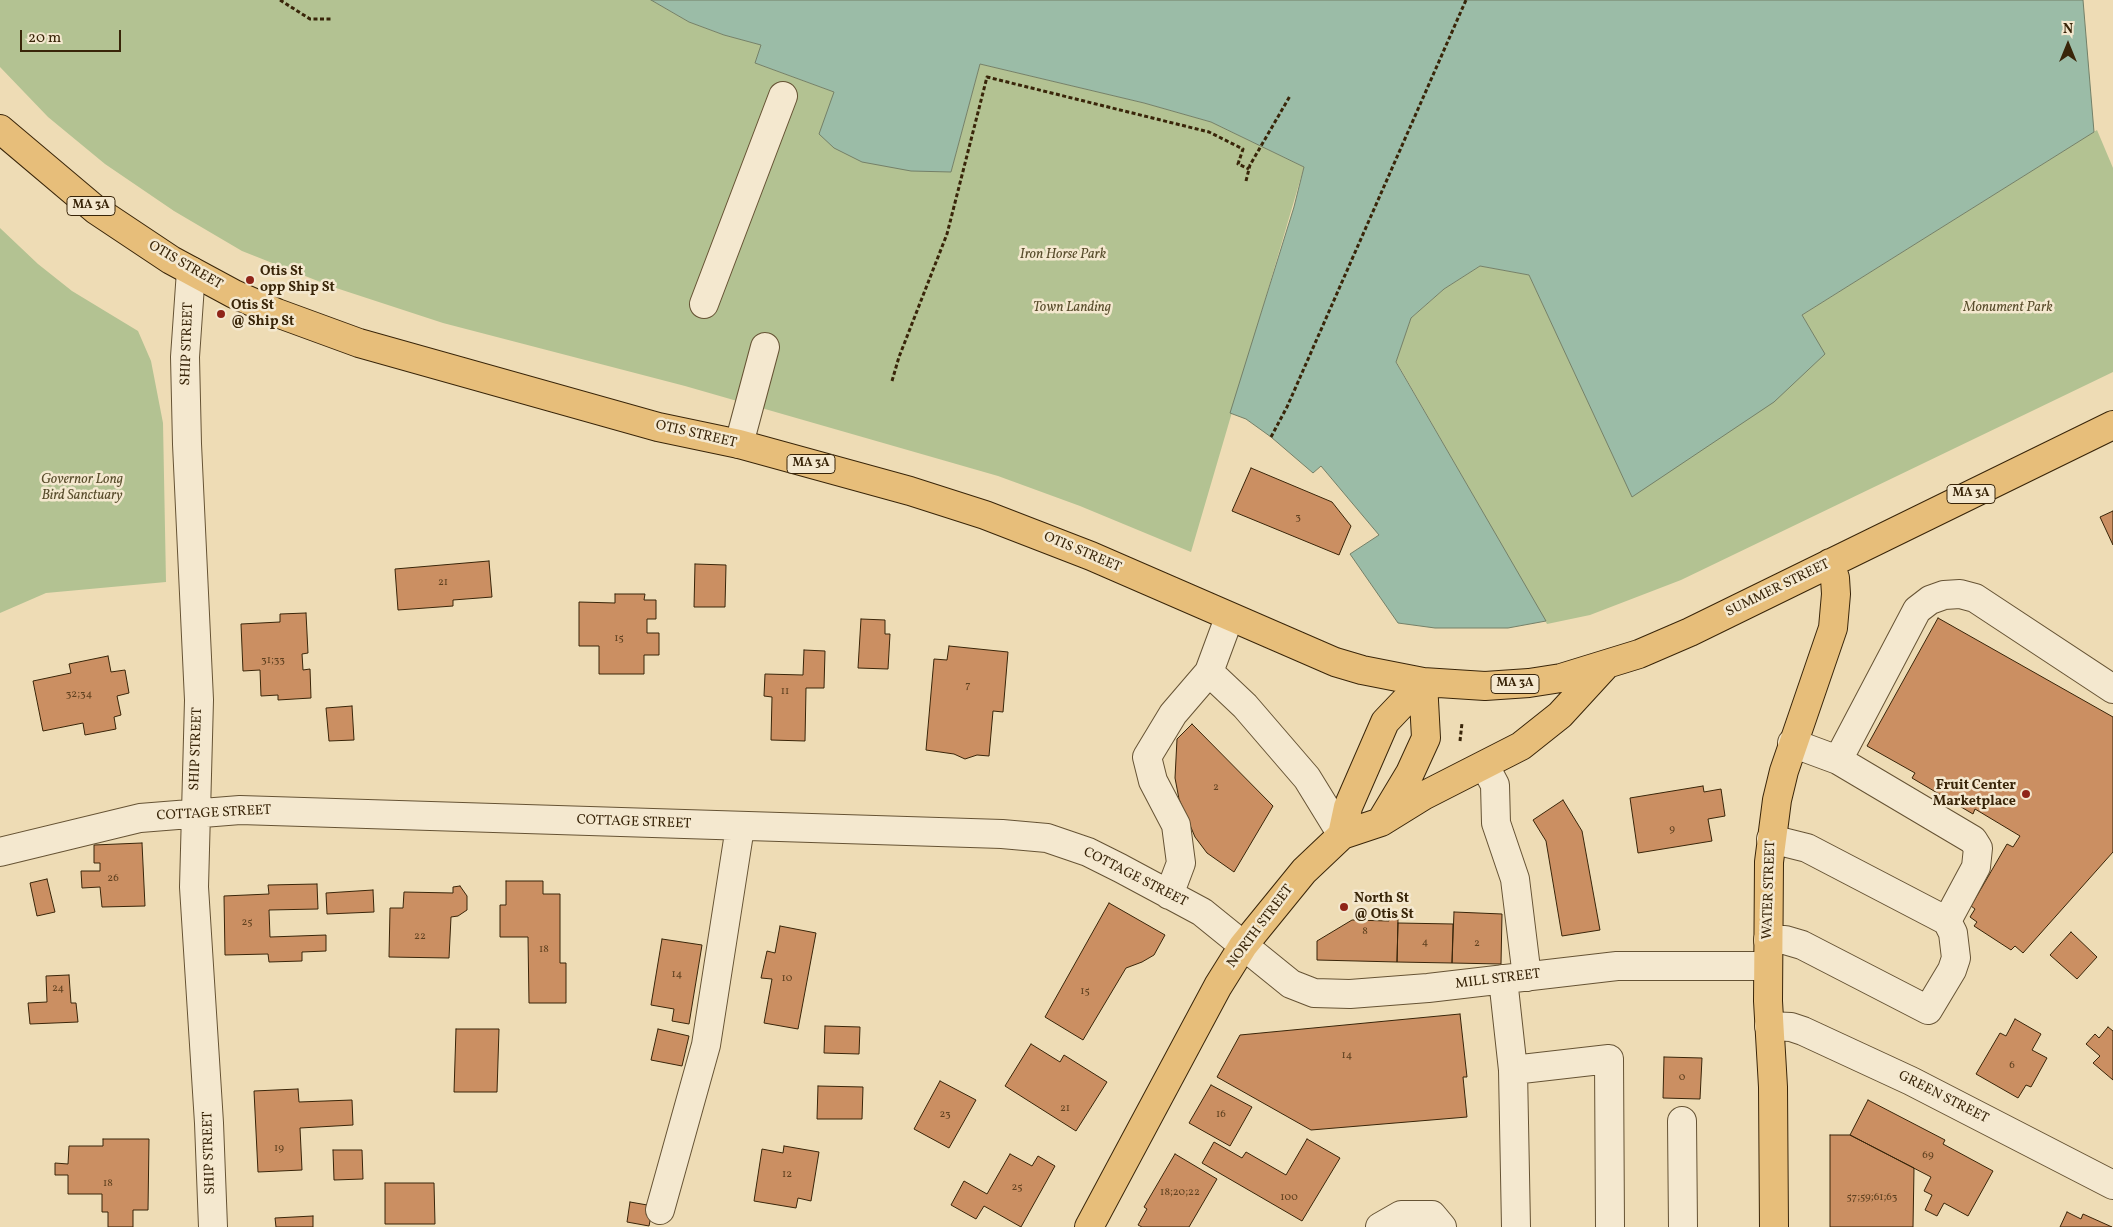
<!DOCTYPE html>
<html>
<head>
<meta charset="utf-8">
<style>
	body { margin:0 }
	#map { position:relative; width:2113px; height:1227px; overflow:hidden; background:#eedcb5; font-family:Vollkorn,serif }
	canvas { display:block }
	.north { position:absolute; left:2043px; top:20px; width:50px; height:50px; -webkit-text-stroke:4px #f4e8cf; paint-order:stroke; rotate:0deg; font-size:14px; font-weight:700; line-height:20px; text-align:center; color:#392509 }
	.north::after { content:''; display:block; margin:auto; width:18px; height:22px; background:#392509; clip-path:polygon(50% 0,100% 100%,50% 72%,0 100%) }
	.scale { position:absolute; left:20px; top:30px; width:101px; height:22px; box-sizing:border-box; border:2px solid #392509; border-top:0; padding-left:6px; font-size:15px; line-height:18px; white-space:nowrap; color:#392509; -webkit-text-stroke:4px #f4e8cf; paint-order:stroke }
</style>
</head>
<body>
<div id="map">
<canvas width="2113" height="1227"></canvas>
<div class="north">N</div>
<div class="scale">20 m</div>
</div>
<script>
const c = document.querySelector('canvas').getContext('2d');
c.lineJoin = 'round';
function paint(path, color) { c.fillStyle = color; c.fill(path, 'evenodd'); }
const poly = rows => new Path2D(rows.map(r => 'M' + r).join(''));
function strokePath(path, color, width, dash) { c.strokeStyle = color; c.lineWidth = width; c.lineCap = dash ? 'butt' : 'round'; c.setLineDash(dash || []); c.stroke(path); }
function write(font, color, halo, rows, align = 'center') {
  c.font = font + ' Vollkorn,serif'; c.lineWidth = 5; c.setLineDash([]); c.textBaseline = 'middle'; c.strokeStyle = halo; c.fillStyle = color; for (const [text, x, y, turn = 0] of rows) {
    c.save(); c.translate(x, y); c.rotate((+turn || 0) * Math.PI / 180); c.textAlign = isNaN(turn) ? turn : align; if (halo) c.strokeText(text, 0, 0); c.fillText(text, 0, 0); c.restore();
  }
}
paint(poly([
	[0,0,651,0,689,22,724,35,762,45,755,63,834,92,951,172,980,64,1144,103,1211,122,1304,167,1191,552,1080,506,998,476,685,386,443,323,333,287,242,251,174,211,105,164,48,117,0,67],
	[2097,130,2113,168,2113,372,1681,580,1590,615,1547,624,1396,361,1411,318,1444,289,1480,266,1529,275,1632,496,1824,354,1802,315],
	[0,228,38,264,72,291,138,331,151,361,163,423,166,582,46,593,0,613]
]), '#b3c292');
const water = poly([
	[651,0,2083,0,2094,132,1802,315,1825,354,1774,402,1632,497,1529,275,1480,266,1444,289,1411,318,1396,362,1546,621,1508,628,1435,628,1398,623,1350,554,1379,535,1321,466,1313,473,1271,437,1246,419,1230,413,1294,207,1304,167,1211,122,1144,103,980,64,951,172,911,171,862,162,834,148,819,134,834,92,755,63,761,45,724,35,689,22,651,0]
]);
paint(water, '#9bbca7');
strokePath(water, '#748068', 1);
const building = poly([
	[1251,468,1332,502,1351,526,1339,555,1232,511,1251,468],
	[2113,511,2113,545,2100,517,2113,511],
	[489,561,492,597,453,600,453,606,398,610,395,569,489,561],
	[695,564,726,565,725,607,694,607,695,564],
	[615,594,645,594,644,600,656,600,656,619,647,619,647,633,659,633,659,655,644,655,644,674,599,674,599,646,579,646,579,602,615,603,615,594],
	[306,613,308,653,302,654,303,670,310,669,311,698,278,700,278,695,261,696,260,670,243,671,241,624,280,622,280,614,306,613],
	[1938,618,2113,717,2113,852,2023,953,2015,946,2011,950,1974,926,1977,922,1970,917,1975,909,1971,906,2007,844,2013,847,2020,836,1975,809,1973,814,1912,778,1915,773,1867,746,1938,618],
	[861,619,885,620,885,634,890,634,888,669,858,668,861,619],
	[949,646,1008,652,1003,712,993,711,989,756,977,755,965,759,954,754,926,750,934,659,947,660,949,646],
	[804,650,825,651,824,688,806,688,805,741,771,740,772,697,764,696,765,674,803,675,804,650],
	[108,656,111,672,125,670,129,693,117,696,121,715,114,717,116,729,85,735,83,723,43,731,33,681,71,673,69,664,108,656],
	[352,706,354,740,329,741,326,708,352,706],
	[1192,724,1273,806,1234,872,1207,853,1195,837,1179,799,1175,778,1177,739,1192,724],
	[1703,786,1704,792,1721,789,1725,816,1708,819,1712,841,1638,853,1630,798,1703,786],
	[1563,800,1582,831,1600,930,1562,936,1546,841,1533,820,1563,800],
	[142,843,145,906,102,907,100,887,82,888,81,871,100,871,100,863,94,863,94,845,142,843],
	[47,879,55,912,37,916,30,883,47,879],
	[506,881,543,881,543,894,560,894,560,963,566,963,566,1003,529,1003,528,937,500,937,500,905,506,905,506,881],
	[317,884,318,909,269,910,270,937,326,935,326,951,302,952,302,961,269,962,268,954,225,955,224,896,269,894,268,885,317,884],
	[460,886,467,896,467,910,458,916,451,917,449,958,389,957,390,908,403,908,404,892,453,893,453,887,460,886],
	[373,890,374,912,327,914,326,893,373,890],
	[1109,903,1165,935,1154,955,1142,962,1126,968,1083,1040,1045,1017,1109,903],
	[1454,912,1502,914,1501,964,1452,963,1454,912],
	[1389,918,1398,919,1397,962,1317,960,1317,941,1352,920,1389,921,1389,918],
	[1398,923,1453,924,1452,963,1397,962,1398,923],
	[780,926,816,933,798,1029,764,1023,772,979,761,978,767,951,775,953,780,926],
	[2071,932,2097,957,2077,979,2050,955,2071,932],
	[662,939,702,945,689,1024,672,1021,674,1009,651,1005,662,939],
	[69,975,71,1003,76,1003,78,1022,30,1024,28,1003,47,1002,46,976,69,975],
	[1460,1014,1467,1077,1463,1077,1467,1117,1311,1130,1217,1077,1240,1035,1460,1014],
	[2015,1019,2041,1034,2032,1050,2047,1058,2031,1087,2026,1085,2018,1098,1976,1074,2000,1033,2006,1036,2015,1019],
	[825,1026,860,1027,859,1054,824,1053,825,1026],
	[2108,1027,2113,1031,2113,1080,2093,1063,2100,1056,2086,1044,2095,1034,2099,1038,2108,1027],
	[456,1029,499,1029,497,1092,454,1092,456,1029],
	[658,1029,689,1036,682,1066,651,1060,658,1029],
	[1031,1044,1060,1062,1064,1055,1107,1082,1076,1131,1005,1086,1031,1044],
	[1664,1057,1702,1058,1700,1099,1663,1098,1664,1057],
	[940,1081,976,1100,949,1148,914,1129,940,1081],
	[1211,1085,1252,1107,1230,1146,1189,1123,1211,1085],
	[818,1086,863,1087,862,1119,817,1119,818,1086],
	[298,1089,299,1102,352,1100,353,1125,300,1128,302,1170,258,1172,254,1091,298,1089],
	[1868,1100,1945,1140,1943,1144,1993,1171,1968,1216,1944,1203,1937,1216,1925,1210,1932,1195,1924,1191,1931,1177,1850,1135,1868,1100],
	[1830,1135,1850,1135,1914,1168,1913,1227,1830,1227,1830,1135],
	[103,1139,149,1139,148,1210,133,1210,133,1227,108,1227,108,1212,102,1212,102,1194,68,1194,68,1175,55,1175,55,1163,68,1164,69,1146,103,1146,103,1139],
	[1307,1139,1340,1158,1302,1221,1202,1163,1214,1142,1242,1158,1246,1152,1286,1175,1307,1139],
	[784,1146,819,1152,811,1201,798,1198,796,1208,754,1201,762,1149,783,1153,784,1146],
	[333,1150,362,1150,363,1179,334,1180,333,1150],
	[1010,1154,1032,1166,1038,1156,1055,1166,1021,1227,984,1206,976,1219,951,1205,964,1181,987,1194,1010,1154],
	[1175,1154,1217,1179,1189,1227,1142,1227,1138,1225,1147,1209,1144,1207,1175,1154],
	[385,1183,434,1183,435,1224,385,1224,385,1183],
	[630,1202,653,1206,649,1226,627,1222,630,1202],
	[2067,1212,2081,1219,2083,1214,2112,1227,2060,1227,2067,1212],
	[313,1216,313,1227,276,1227,275,1218,313,1216]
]);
paint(building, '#cb8f62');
strokePath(building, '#392509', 1);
const minor = poly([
	[191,271,185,357,187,444,199,700,194,887,209,1123,213,1227],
	[704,304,783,96],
	[739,444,765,347],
	[1209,672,1245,706,1307,778,1342,835],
	[1792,743,1838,760,1973,840,1978,848,1976,867,1947,921],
	[1838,760,1917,610,1930,600,1944,595,1960,594,1975,598,2113,689],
	[1485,766,1495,785,1496,823,1515,879,1527,977],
	[0,852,140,818,240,810,1002,834,1047,838,1088,852,1120,868,1202,912,1291,984,1314,993,1350,994,1428,988,1617,966,1768,966],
	[1169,895,1181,863,1176,825,1153,781,1147,757,1173,714,1209,672,1229,618],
	[1768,940,1785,940,1802,945,1928,1010,1952,970,1956,958,1953,933,1947,921,1807,848,1771,839],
	[1503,979,1513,1070,1516,1227],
	[1769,1026,1791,1027,1803,1031,1911,1081,2113,1185],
	[1513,1070,1609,1059,1610,1227],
	[1682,1121,1683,1227],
	[660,1210,706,1045,740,827],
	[1380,1227,1401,1215,1432,1215,1442,1227]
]);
const major = poly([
	[0,129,96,210,171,260,234,294,277,313,359,343,658,427,739,444,910,491,985,515,1091,556,1335,662,1362,670,1423,682,1485,686,1529,683,1561,678,1639,654,1690,632,2113,425],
	[1383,818,1410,773,1426,738,1423,682],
	[1342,835,1348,807,1385,722,1423,682],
	[1089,1227,1218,986,1243,946,1304,871,1342,835,1381,822,1423,796,1521,746,1560,715,1605,666],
	[1774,1227,1773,1087,1768,1001,1769,862,1777,800,1784,771,1833,628,1836,594,1835,578,1830,563]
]);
strokePath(minor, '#665334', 30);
strokePath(major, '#392509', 30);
strokePath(poly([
	[280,0,310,19,331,19],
	[1246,181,1250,165,1290,96],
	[892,381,899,357,947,234,987,77,1209,132,1243,149,1238,164,1249,169],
	[1271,437,1287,407,1466,0],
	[1460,741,1462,723]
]), '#392509', 3, [4, 2.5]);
strokePath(minor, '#f4e8cf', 28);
strokePath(major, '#e7be7a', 28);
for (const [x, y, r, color] of [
	[250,280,5,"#8f2418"],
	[221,314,5,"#8f2418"],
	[2026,794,5,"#8f2418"],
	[1344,907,5,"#8f2418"]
]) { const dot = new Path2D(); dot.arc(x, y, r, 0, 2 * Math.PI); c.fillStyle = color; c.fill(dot); strokePath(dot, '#f4e8cf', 2); }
write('11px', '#5e401f', null, [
	["3",1298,518],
	["21",443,583],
	["15",619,639],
	["31;33",273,661],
	["7",968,686],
	["11",785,692],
	["32;34",79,695],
	["2",1216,788],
	["9",1672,830],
	["26",113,879],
	["25",247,923],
	["8",1365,932],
	["22",420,937],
	["4",1425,943],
	["2",1477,944],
	["18",544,950],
	["14",677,975],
	["10",787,979],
	["24",58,989],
	["15",1085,992],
	["14",1347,1056],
	["6",2012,1066],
	["0",1682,1078],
	["21",1065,1109],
	["23",945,1115],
	["16",1221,1115],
	["19",279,1149],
	["69",1928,1156],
	["12",787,1175],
	["18",108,1184],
	["25",1017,1188],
	["18;20;22",1180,1193],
	["100",1289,1198],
	["57;59;61;63",1872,1198]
]);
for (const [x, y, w] of [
	[91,206,48],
	[811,464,48],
	[1971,494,48],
	[1515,684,48]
]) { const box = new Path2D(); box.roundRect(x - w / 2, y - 9.5, w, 19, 4); c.fillStyle = '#f4e8cf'; c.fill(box); strokePath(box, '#392509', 1); }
write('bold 12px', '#392509', null, [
	["MA 3A",91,206],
	["MA 3A",811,464],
	["MA 3A",1971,494],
	["MA 3A",1515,684]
]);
write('italic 14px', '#584c2b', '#f4e8cf', [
	["Iron Horse Park",1063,255],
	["Town Landing",1072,308],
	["Monument Park",2008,308],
	["Governor Long",82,480],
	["Bird Sanctuary",82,496]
]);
write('14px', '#392509', '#f4e8cf', [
	["OTIS STREET",185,266,30],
	["SHIP STREET",188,344,-88],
	["OTIS STREET",696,435,13],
	["OTIS STREET",1082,553,23],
	["SUMMER STREET",1778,589,-26],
	["SHIP STREET",197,749,-88],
	["COTTAGE STREET",214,814,-3],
	["COTTAGE STREET",634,823,2],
	["COTTAGE STREET",1135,878,27],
	["WATER STREET",1770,890,-88],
	["NORTH STREET",1261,927,-53],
	["MILL STREET",1498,980,-7],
	["GREEN STREET",1943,1098,27],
	["SHIP STREET",210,1153,-92]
]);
write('bold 14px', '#392509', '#f4e8cf', [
	["Otis St",260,272],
	["opp Ship St",260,288],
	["Otis St",231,306],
	["@ Ship St",231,322],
	["Fruit Center",2016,786,"right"],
	["Marketplace",2016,802,"right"],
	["North St",1354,899],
	["@ Otis St",1354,915]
], 'left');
</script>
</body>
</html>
